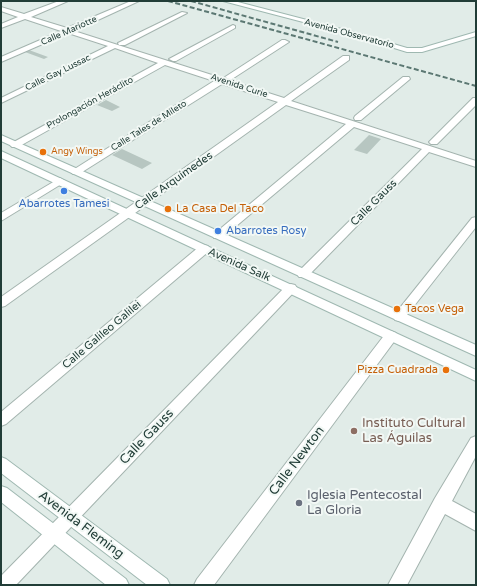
<!DOCTYPE html>
<html>
<head>
<meta charset="utf-8">
<style>
	body { margin:0 }
	#map { position:relative; width:477px; height:586px; overflow:hidden; background:#e1ece8; font-family:"Varela Round",sans-serif }
	canvas { display:block }
	.frame { position:absolute; inset:0; border:2px solid #213d37; pointer-events:none }
</style>
</head>
<body>
<div id="map">
<canvas width="477" height="586"></canvas>
<div class="frame"></div>
</div>
<script>
const c = document.querySelector('canvas').getContext('2d');
c.lineJoin = 'round';
function paint(path, color) { c.fillStyle = color; c.fill(path, 'evenodd'); }
const poly = rows => new Path2D(rows.map(r => 'M' + r).join(''));
function strokePath(path, color, width, dash) { c.strokeStyle = color; c.lineWidth = width; c.lineCap = dash ? 'butt' : 'round'; c.setLineDash(dash || []); c.stroke(path); }
function write(font, color, halo, rows, align = 'center') {
  c.font = font + ' "Varela Round",sans-serif'; c.lineWidth = 4; c.setLineDash([]); c.textBaseline = 'middle'; c.strokeStyle = halo; c.fillStyle = color; for (const [text, x, y, turn = 0] of rows) {
    c.save(); c.translate(x, y); c.rotate((+turn || 0) * Math.PI / 180); c.textAlign = isNaN(turn) ? turn : align; if (halo) c.strokeText(text, 0, 0); c.fillText(text, 0, 0); c.restore();
  }
}
paint(poly([
	[29,50,48,57,44,59,25,52],
	[106,100,120,107,112,111,97,105],
	[369,135,381,139,367,154,354,150],
	[122,149,152,163,142,169,112,155]
]), '#b7c6c1');
const street = poly([
	[59,1,68,1,31,17,67,28,131,1,139,1,74,31,284,98,343,56,349,56,349,60,291,101,476,161,476,167,429,152,307,277,299,277,297,274,299,271,422,149,354,127,222,238,214,238,213,236,214,234,346,124,286,105,5,306,1,307,1,297,278,102,222,84,79,174,73,174,71,172,73,170,214,81,165,65,18,147,12,147,10,145,12,143,158,63,115,48,1,103,1,98,108,46,68,33,1,62,1,57,61,31,25,19,1,28,1,24,18,17,1,11,1,7,24,14,59,1],
	[182,12,187,13,125,45,119,45,118,43,182,12],
	[233,25,235,26,235,28,176,61,173,61,169,59,233,25],
	[282,40,285,40,289,42,232,79,229,79,225,77,282,40],
	[403,77,409,77,410,79,361,120,355,120,354,118,355,116,403,77],
	[473,98,476,98,476,105,437,144,431,144,429,142,473,98],
	[60,178,65,181,63,183,1,221,1,213,60,178],
	[476,217,476,227,403,320,399,321,395,320,393,317,395,314,472,218,476,217],
	[204,245,208,246,210,249,208,252,6,424,1,426,1,412,200,246,204,245],
	[291,284,295,285,297,288,295,291,16,585,1,585,1,576,287,285,291,284],
	[391,331,396,333,397,336,396,339,214,585,194,585,197,579,386,333,391,331],
	[476,436,476,456,452,501,476,514,476,531,445,514,407,585,388,585,435,498,471,438,476,436]
]);
const secondary = poly([
	[223,1,234,1,353,32,407,48,422,48,476,32,476,36,422,52,407,52,349,34,223,1],
	[1,135,476,345,476,356,1,141,1,135],
	[1,151,476,370,476,381,1,158,1,151],
	[1,457,6,459,167,579,170,585,147,585,1,473,1,457],
	[1,486,7,488,126,579,129,585,106,585,1,502,1,486]
]);
strokePath(street, '#a4b4af', 2);
strokePath(secondary, '#9fb8b1', 2);
paint(street, '#fff');
paint(secondary, '#fff');
strokePath(poly([
	[168,1,476,86],
	[191,1,338,42]
]), '#5c7873', 2, [5, 2.5]);
for (const [x, y, r, color] of [
	[43,152,4,"#e8710a"],
	[64,191,4,"#3f7fe0"],
	[168,209,4,"#e8710a"],
	[218,231,4,"#3f7fe0"],
	[397,309,4,"#e8710a"],
	[446,370,4,"#e8710a"],
	[354,431,4,"#8d6e63"],
	[299,503,4,"#6b7280"]
]) { const dot = new Path2D(); dot.arc(x, y, r, 0, 2 * Math.PI); c.fillStyle = color; c.fill(dot); strokePath(dot, '#f2f8f5', 1.5); }
write('9px', '#213d37', '#f2f8f5', [
	["Calle Mariotte",69,31,-24],
	["Avenida Observatorio",349,34,15],
	["Calle Gay Lussac",58,73,-26],
	["Avenida Curie",239,86,18],
	["Prolongación Heráclito",90,103,-29],
	["Calle Tales de Mileto",149,126,-32]
]);
write('9px', '#c56008', '#f2f8f5', [
	["Angy Wings",51,152]
], 'left');
write('11px', '#213d37', '#f2f8f5', [
	["Calle Arquímedes",174,181,-35],
	["Calle Gauss",374,203,-45],
	["Avenida Salk",239,265,24],
	["Calle Galileo Galilei",102,335,-40]
]);
write('11px', '#366cbe', '#f2f8f5', [
	["Abarrotes Tamesi",64,204],
	["Abarrotes Rosy",226,231,"left"]
]);
write('11px', '#c56008', '#f2f8f5', [
	["La Casa Del Taco",176,209],
	["Tacos Vega",405,309],
	["Pizza Cuadrada",438,370,"right"]
], 'left');
write('13px', '#785e54', '#f2f8f5', [
	["Instituto Cultural",362,424],
	["Las Águilas",362,439]
], 'left');
write('13px', '#213d37', '#f2f8f5', [
	["Calle Gauss",147,437,-46],
	["Calle Newton",297,461,-53],
	["Avenida Fleming",81,525,37]
]);
write('13px', '#5b616d', '#f2f8f5', [
	["Iglesia Pentecostal",307,496],
	["La Gloria",307,511]
], 'left');
</script>
</body>
</html>
